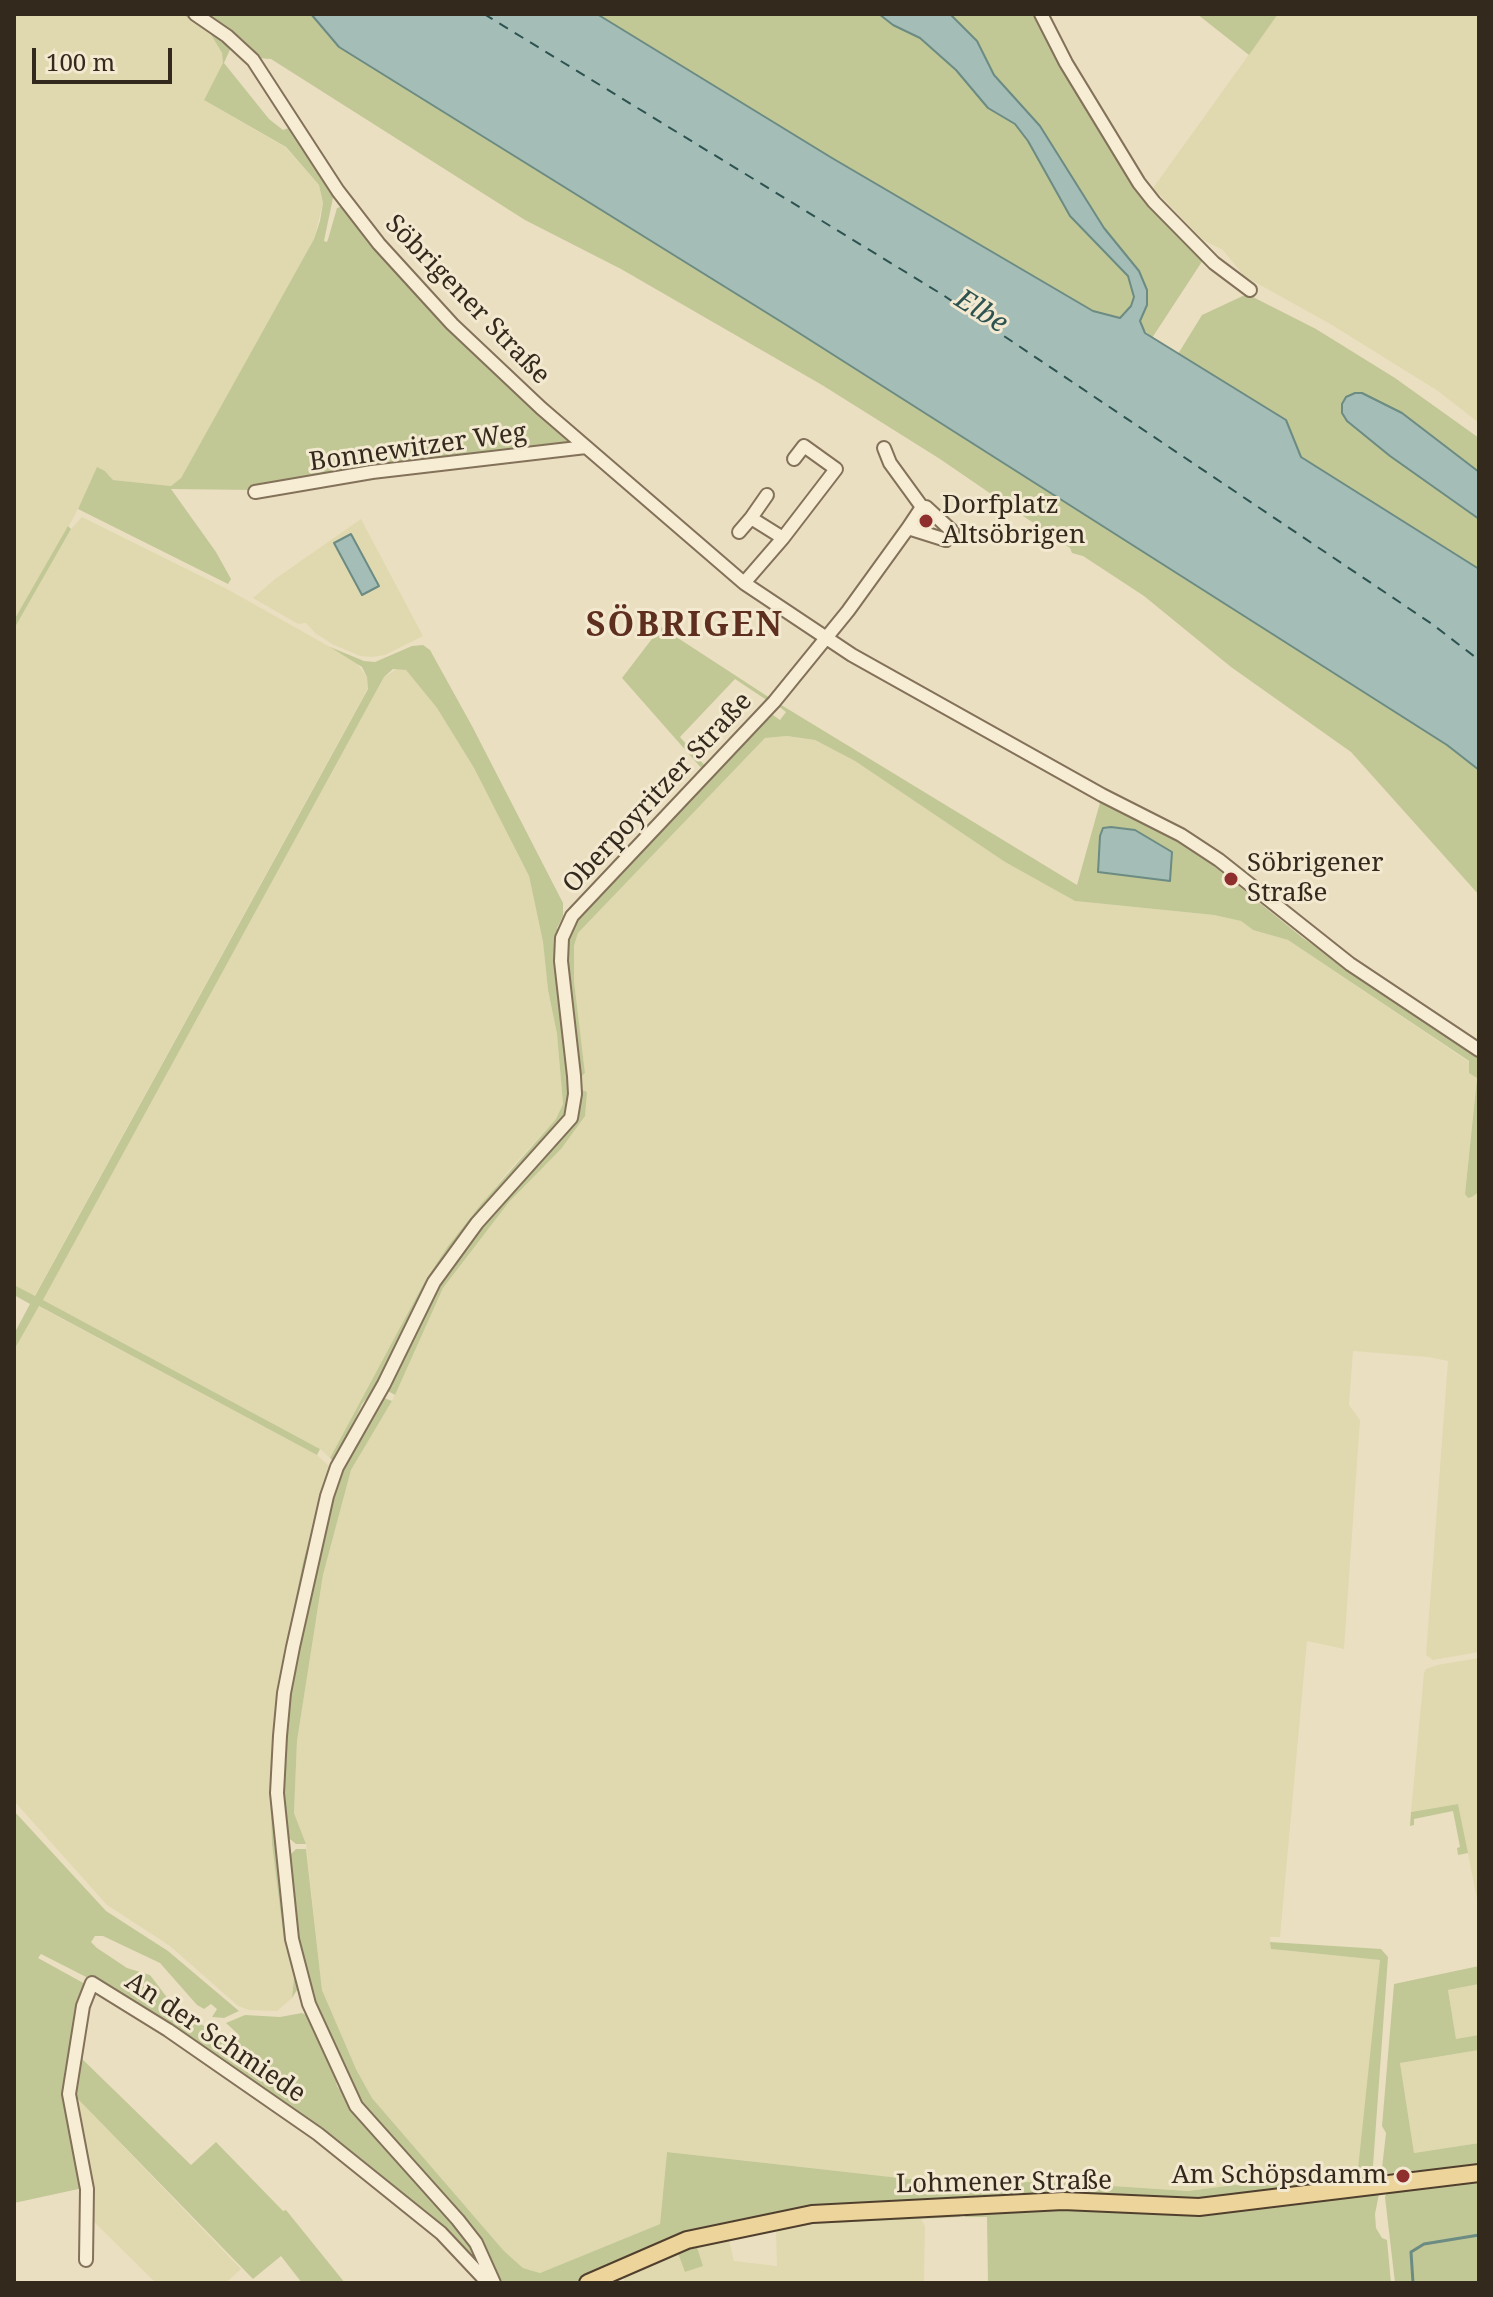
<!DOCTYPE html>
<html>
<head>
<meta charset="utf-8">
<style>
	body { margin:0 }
	#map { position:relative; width:1493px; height:2297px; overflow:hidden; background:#ebdfc1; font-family:"Noto Serif",serif }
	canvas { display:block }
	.frame { position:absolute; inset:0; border:16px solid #34291d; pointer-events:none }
	.scale { position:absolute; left:32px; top:48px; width:140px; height:36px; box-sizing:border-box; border:4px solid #34291d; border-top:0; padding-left:10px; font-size:24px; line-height:28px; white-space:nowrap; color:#34291d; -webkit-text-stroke:6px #f3e9d0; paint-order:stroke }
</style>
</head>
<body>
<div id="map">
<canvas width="1493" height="2297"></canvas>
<div class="frame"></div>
<div class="scale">100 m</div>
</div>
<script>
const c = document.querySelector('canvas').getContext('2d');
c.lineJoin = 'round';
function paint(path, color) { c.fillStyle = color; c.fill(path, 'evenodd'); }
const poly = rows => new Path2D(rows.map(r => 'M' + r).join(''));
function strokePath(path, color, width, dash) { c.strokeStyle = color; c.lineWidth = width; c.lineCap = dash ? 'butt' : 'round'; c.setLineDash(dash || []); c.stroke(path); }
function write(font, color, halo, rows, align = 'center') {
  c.font = font + ' "Noto Serif",serif'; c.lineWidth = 6; c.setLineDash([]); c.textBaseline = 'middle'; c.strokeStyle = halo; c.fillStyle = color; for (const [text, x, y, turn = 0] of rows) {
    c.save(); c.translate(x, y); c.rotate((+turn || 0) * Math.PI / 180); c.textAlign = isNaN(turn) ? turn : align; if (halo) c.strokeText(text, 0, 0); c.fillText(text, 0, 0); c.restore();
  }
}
paint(poly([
	[14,14,182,14,210,33,222,53,224,63,204,100,285,147,319,185,323,203,314,239,181,478,171,486,113,480,105,471,97,468,75,515,14,620],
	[1278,14,1479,14,1479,423,1438,391,1332,325,1244,276,1223,250,1203,240,1153,188],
	[82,517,227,589,355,661,367,677,368,688,34,1297,14,1285,14,629,71,529],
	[361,519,423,636,385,655,373,657,360,656,332,644,315,633,306,623,298,624,253,598,275,579],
	[398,668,406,670,437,708,474,768,529,876,543,942,548,990,557,1034,563,1104,556,1119,510,1169,448,1246,425,1281,330,1458,320,1449,43,1300,384,677],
	[787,736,815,740,855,761,1005,862,1075,901,1214,915,1241,921,1253,930,1288,940,1469,1062,1477,1077,1465,1194,1468,1198,1472,1197,1479,1192,1479,1652,1433,1660,1426,1655,1448,1361,1428,1357,1353,1351,1349,1405,1360,1420,1344,1649,1307,1641,1280,1937,1270,1937,1271,1949,1380,1960,1359,2169,1188,2191,1068,2183,909,2179,667,2152,660,2224,540,2273,523,2268,504,2251,372,2098,356,2069,322,1990,306,1844,294,1813,297,1741,323,1575,351,1470,392,1401,443,1288,509,1202,561,1149,582,1091,582,1076,585,1073,574,981,574,946,578,933,765,738],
	[38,1306,317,1455,329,1466,303,1562,277,1690,273,1731,270,1791,272,1844,284,1940,294,1978,292,1998,277,2011,249,2010,238,2006,170,1946,107,1905,14,1801,14,1350],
	[1479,1658,1479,1909,1458,1804,1411,1812,1424,1673,1426,1669,1437,1665],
	[1479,1984,1479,2035,1456,2040,1448,1990],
	[1479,2050,1479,2143,1414,2153,1400,2063],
	[73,2094,241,2269,226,2283,156,2283,92,2220],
	[921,2219,925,2226,924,2283,625,2283,623,2277,679,2253,686,2272,702,2265,697,2247,729,2240,734,2261,777,2266,776,2230,812,2224]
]), '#e0d9af');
paint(poly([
	[182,14,191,14,232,45,224,63,269,119,283,130,292,127,334,193,324,241,327,242,329,236,337,208,343,206,375,247,424,303,490,368,571,440,573,446,254,490,171,489,216,552,231,579,228,584,78,509,97,467,105,471,113,480,171,486,181,478,314,239,320,221,323,203,319,185,286,147,204,100,223,63,222,53,210,33],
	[201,14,311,14,339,47,788,326,1447,745,1479,770,1479,895,1351,752,1231,667,1144,596,1083,556,1072,553,1070,548,940,459,822,385,621,269,525,220,271,59,258,58],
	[597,14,879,14,893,25,920,38,956,70,988,108,1015,124,1028,141,1070,216,1128,276,1134,296,1131,306,1120,318,1094,311,832,158],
	[950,14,1037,14,1137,184,1203,260,1152,338,1141,327,1140,321,1147,305,1139,271,1104,228,994,75,977,41],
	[1197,14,1278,14,1249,55],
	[1247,294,1316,329,1395,378,1479,438,1479,472,1402,413,1362,393,1347,421,1390,456,1479,519,1479,569,1301,457,1286,420,1178,354,1202,315],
	[68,526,71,529,14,629,14,620],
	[661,627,770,698,768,701,735,679,680,737,706,767,703,770,622,678],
	[423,645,430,650,472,726,563,903,563,916,557,928,559,933,572,1095,564,1123,512,1177,507,1178,473,1223,379,1384,362,1404,335,1463,330,1458,425,1281,448,1246,482,1203,556,1119,563,1104,557,1034,548,990,543,942,529,876,474,768,437,708,406,670,393,669,384,677,43,1300,320,1449,317,1455,39,1306,14,1350,14,1334,30,1304,14,1295,14,1285,35,1296,368,689,367,677,362,667,330,647,364,661,375,662,412,646],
	[778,703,1077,885,1101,799,1195,851,1303,938,1479,1056,1479,1192,1472,1197,1468,1198,1465,1194,1477,1078,1469,1073,1469,1061,1288,940,1253,930,1241,921,1214,915,1075,901,1005,862,855,761,815,740,787,736,765,738,578,933,574,946,574,981,585,1073,582,1076,582,1090,587,1092,585,1116,561,1149,509,1202,443,1288,395,1395,388,1391,386,1387,423,1308,458,1252,574,1118,565,960,566,941,571,925,765,717,773,715,780,720,786,712,777,705],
	[384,1398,392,1401,351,1470,323,1575,297,1741,294,1813,306,1844,296,1844,285,1835,282,1794,287,1692,331,1499,341,1468,376,1402],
	[329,1466,333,1469,277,1736,297,1980,297,1990,292,1998,294,1978,284,1940,272,1844,270,1791,273,1731,277,1690,303,1562],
	[1458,1804,1468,1853,1458,1855,1457,1848,1460,1847,1453,1811,1414,1819,1414,1825,1410,1826,1411,1812],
	[14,1811,106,1911,168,1951,239,2011,224,2018,212,2017,217,2009,211,2004,204,2009,197,2005,160,1963,103,1936,95,1936,91,1942,97,1948,127,1968,150,1975,169,2000,199,2023,229,2040,236,2039,239,2035,226,2023,245,2015,280,2017,302,2013,312,2018,333,2066,337,2086,363,2121,456,2223,484,2266,479,2266,452,2234,424,2209,419,2210,92,1980,41,1954,38,1958,87,1985,65,2094,83,2188,14,2203],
	[296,1849,306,1849,322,1990,356,2069,372,2098,504,2251,523,2268,540,2273,660,2224,667,2152,909,2179,1068,2183,1188,2191,1358,2169,1380,1960,1271,1949,1270,1942,1381,1949,1388,1957,1373,2166,1366,2180,1198,2203,844,2206,616,2264,578,2283,498,2283,489,2261,367,2115,319,2018,296,1940,289,1856],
	[1479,1966,1479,1984,1448,1990,1456,2039,1479,2035,1479,2050,1400,2063,1414,2153,1479,2143,1479,2167,1421,2174,1420,2170,1386,2174,1382,2168,1386,2133,1382,2126,1394,1984],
	[76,2053,191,2165,216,2142,283,2211,286,2210,345,2283,302,2283,281,2256,253,2279,73,2094],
	[1479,2178,1479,2283,1395,2283,1385,2197,1387,2192],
	[1341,2194,1342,2199,1379,2194,1375,2214,1376,2228,1382,2238,1387,2240,1391,2283,988,2283,987,2217,965,2217,966,2211],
	[957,2211,960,2217,812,2224,748,2236,747,2231,824,2217],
	[740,2233,741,2238,697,2247,703,2266,685,2272,678,2253,610,2283,600,2283,677,2249,679,2253,686,2251,685,2246]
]), '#c1c896');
const water = poly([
	[311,14,597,14,832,158,1093,311,1120,318,1131,306,1134,297,1128,276,1070,216,1028,141,1015,124,988,108,956,70,920,38,893,25,879,14,950,14,977,41,994,75,1040,126,1104,228,1139,271,1147,290,1147,305,1140,321,1145,333,1286,420,1301,457,1479,569,1479,770,1447,745,788,326,339,47,311,14],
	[1355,393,1362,393,1402,413,1479,472,1479,519,1390,456,1347,421,1342,413,1342,404,1346,397,1355,393],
	[351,534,379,586,362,595,334,543,351,534],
	[1111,827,1135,830,1172,852,1170,881,1098,872,1100,836,1103,828,1111,827]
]);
paint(water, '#a4bdb6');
strokePath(water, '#6b8b83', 2);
strokePath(poly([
	[1413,2283,1411,2252,1424,2244,1479,2235]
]), '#6b8b83', 3);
strokePath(poly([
	[484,14,943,295,1432,624,1479,660]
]), '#2d5351', 2, [10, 8]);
const minor = poly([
	[195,14,227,36,253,60,338,191,379,244,452,324,541,408,744,583,852,655,1102,795,1181,835,1219,860,1350,964,1479,1050],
	[1041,14,1066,63,1139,183,1154,202,1214,263,1250,290],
	[884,448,890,463,922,507,926,507,952,531,946,540,908,528,922,507],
	[255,492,372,472,586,447],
	[767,495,751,518,783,538],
	[739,532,751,518],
	[744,583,783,538,836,469,804,446,794,459],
	[86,2260,87,2189,69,2094,83,2006,92,1983,168,2030,318,2134,441,2233,488,2283],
	[494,2283,476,2243,458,2220,356,2106,309,2004,292,1939,277,1793,280,1736,284,1693,293,1647,327,1496,337,1467,384,1384,434,1282,477,1223,571,1118,575,1094,574,1076,561,961,562,938,572,916,774,702,848,611,908,528]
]);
const major = poly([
	[588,2283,687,2240,812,2214,1063,2201,1199,2207,1479,2173]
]);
strokePath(minor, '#83715a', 16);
strokePath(major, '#513f2e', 20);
strokePath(minor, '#f6edd4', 12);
strokePath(major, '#ecd49b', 16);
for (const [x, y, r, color] of [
	[926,521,8,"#8e2f2e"],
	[1231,879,8,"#8e2f2e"],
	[1403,2176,8,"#8e2f2e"]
]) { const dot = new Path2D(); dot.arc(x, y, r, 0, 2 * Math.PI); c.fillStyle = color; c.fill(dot); strokePath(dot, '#f3e9d0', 3); }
write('26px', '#34291d', '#f3e9d0', [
	["Söbrigener Straße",467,300,46],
	["Bonnewitzer Weg",418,448,-8],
	["Oberpoyritzer Straße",658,793,-47],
	["An der Schmiede",215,2038,34],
	["Lohmener Straße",1004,2183,-1]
]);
write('26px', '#34291d', '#f3e9d0', [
	["Dorfplatz",942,506],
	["Altsöbrigen",942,536],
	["Söbrigener",1247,864],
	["Straße",1247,894],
	["Am Schöpsdamm",1387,2176,"right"]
], 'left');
write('italic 28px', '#2d5351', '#f3e9d0', [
	["Elbe",981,312,32]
]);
c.letterSpacing = '2px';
write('bold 34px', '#5e2e1f', '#f3e9d0', [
	["SÖBRIGEN",685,626]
]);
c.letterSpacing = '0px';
</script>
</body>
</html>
